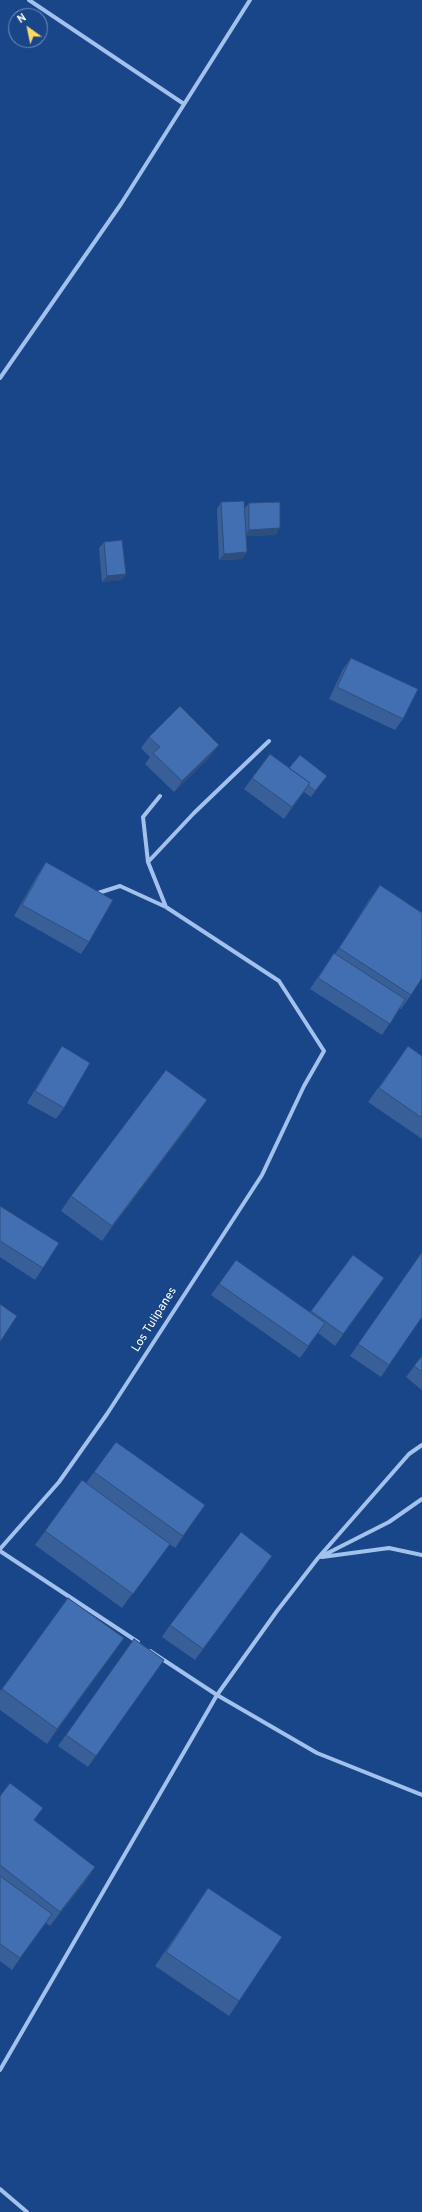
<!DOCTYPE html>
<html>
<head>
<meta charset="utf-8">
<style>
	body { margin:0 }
	#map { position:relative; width:422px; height:2212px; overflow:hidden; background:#194589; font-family:Overpass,sans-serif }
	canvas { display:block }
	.north { position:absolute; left:8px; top:8px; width:40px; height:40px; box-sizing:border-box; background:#194589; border:1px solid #758fb8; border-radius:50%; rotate:327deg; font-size:11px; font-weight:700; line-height:16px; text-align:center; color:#fff }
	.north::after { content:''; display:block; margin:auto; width:14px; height:18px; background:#ffd85f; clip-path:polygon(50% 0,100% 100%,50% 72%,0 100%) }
</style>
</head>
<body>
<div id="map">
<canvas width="422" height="2212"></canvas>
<div class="north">N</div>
</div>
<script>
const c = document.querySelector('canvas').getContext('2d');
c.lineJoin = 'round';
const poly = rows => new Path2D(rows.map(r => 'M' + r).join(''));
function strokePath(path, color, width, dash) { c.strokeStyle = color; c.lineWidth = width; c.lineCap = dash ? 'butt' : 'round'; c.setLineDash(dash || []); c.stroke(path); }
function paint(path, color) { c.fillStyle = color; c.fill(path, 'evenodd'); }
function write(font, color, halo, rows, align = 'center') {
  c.font = font + ' Overpass,sans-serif'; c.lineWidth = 3; c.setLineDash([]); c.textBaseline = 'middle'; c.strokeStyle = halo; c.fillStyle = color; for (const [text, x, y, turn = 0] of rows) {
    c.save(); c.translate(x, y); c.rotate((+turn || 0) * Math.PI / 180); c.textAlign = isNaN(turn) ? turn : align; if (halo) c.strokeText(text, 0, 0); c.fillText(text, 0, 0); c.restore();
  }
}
strokePath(poly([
	[29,0,184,104],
	[0,378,121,204,250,0],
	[160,796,143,817,148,862,166,907],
	[148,862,194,813,269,741],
	[0,1549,59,1482,107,1414,262,1175,304,1086,324,1051,279,981,166,907,120,886,95,894],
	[0,1551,138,1642],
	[320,1557,389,1522,422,1499],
	[322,1557,389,1548,422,1555],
	[150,1651,217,1695,317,1753,422,1795],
	[0,2070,217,1695,277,1611,318,1558,409,1454,422,1445],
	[0,2189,27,2212]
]), '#a2c1ed', 4);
paint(poly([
	[221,502,244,509,249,503,276,535,246,536,247,552,242,559,219,560,217,509],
	[104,542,126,574,121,580,102,582,99,548],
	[351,658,403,719,395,730,329,699,343,669],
	[149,737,211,756,174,792,145,764,150,757,141,748],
	[289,768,327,776,311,797,304,792,284,819,244,789,252,778],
	[46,862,89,942,81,954,14,916,38,874],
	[380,885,411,995,401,1009,399,1009,382,1035,310,989,334,953,335,954,369,900],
	[62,1046,64,1108,56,1119,27,1103,54,1058],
	[408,1046,422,1056,422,1139,368,1102],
	[197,1115,102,1241,61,1211,71,1196],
	[0,1206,43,1268,35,1280,0,1257],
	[422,1252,422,1317,381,1377,350,1356],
	[353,1255,384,1278,335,1346,318,1333,300,1358,211,1295,236,1260,310,1312],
	[422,1356,422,1390,406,1377],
	[116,1442,205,1505,175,1548,169,1544,122,1608,35,1545,82,1480,86,1483],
	[272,1556,195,1660,162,1637,170,1625],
	[68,1598,124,1638,47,1744,0,1710,0,1691],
	[134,1639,164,1660,88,1767,58,1746],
	[0,1796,34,1820,95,1867,85,1882,50,1926,46,1923,12,1970,0,1961],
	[208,1888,239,2001,229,2016,155,1966]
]), '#395f99');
paint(poly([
	[280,528,276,535,245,536,249,530],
	[247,552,242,559,219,560,224,554],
	[126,574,121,580,102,582,107,576],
	[219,745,211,756,174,792,182,781],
	[310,783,302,795,284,819,292,807],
	[207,1100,197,1115,102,1241,112,1226],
	[384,1278,376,1290,335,1346,343,1334],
	[170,1544,159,1558,122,1608,133,1594],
	[272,1556,264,1568,195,1660,203,1649],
	[124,1638,114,1653,47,1744,57,1729],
	[95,1867,85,1882,50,1926,60,1912],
	[52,1914,44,1926,12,1970,20,1958]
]), '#2e4e7d');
const building = poly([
	[244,501,247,552,224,554,221,502,244,501],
	[280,502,280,528,249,530,249,503,280,502],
	[122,540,126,574,107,576,104,542,122,540],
	[351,658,418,689,403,719,337,687,351,658],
	[180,706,219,745,182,781,153,753,160,747,149,737,180,706],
	[270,754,310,783,292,807,252,778,270,754],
	[300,755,327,776,315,791,308,785,310,783,289,768,300,755],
	[46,862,113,900,89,942,22,905,46,862],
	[380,885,422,913,422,978,411,995,339,948,380,885],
	[334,953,405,999,390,1024,318,978,334,953],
	[62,1046,90,1063,64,1108,35,1091,62,1046],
	[408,1046,422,1056,422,1118,379,1088,408,1046],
	[166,1070,207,1100,112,1226,71,1196,166,1070],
	[0,1206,59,1243,43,1268,0,1241,0,1206],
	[422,1252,422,1317,389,1365,358,1344,422,1252],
	[353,1255,384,1278,343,1334,311,1311,353,1255],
	[236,1260,325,1323,308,1346,219,1284,236,1260],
	[0,1304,17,1316,0,1342,0,1304],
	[422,1356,422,1372,414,1366,422,1356],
	[116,1442,205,1505,183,1536,94,1472,116,1442],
	[82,1480,170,1544,133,1594,45,1531,82,1480],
	[241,1532,272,1556,203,1649,170,1625,241,1532],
	[68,1598,124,1638,57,1729,2,1689,68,1598],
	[134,1639,164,1660,96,1756,66,1735,134,1639],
	[10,1783,43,1808,34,1820,95,1867,60,1912,0,1865,0,1796,10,1783],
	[0,1876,52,1914,20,1958,0,1944,0,1876],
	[208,1888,282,1937,239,2001,166,1952,208,1888]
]);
paint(building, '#426fb2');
strokePath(building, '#2e4e7d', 1);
write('12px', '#fff', '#194589', [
	["Los Tulipanes",155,1320,-58]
]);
</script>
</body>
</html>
